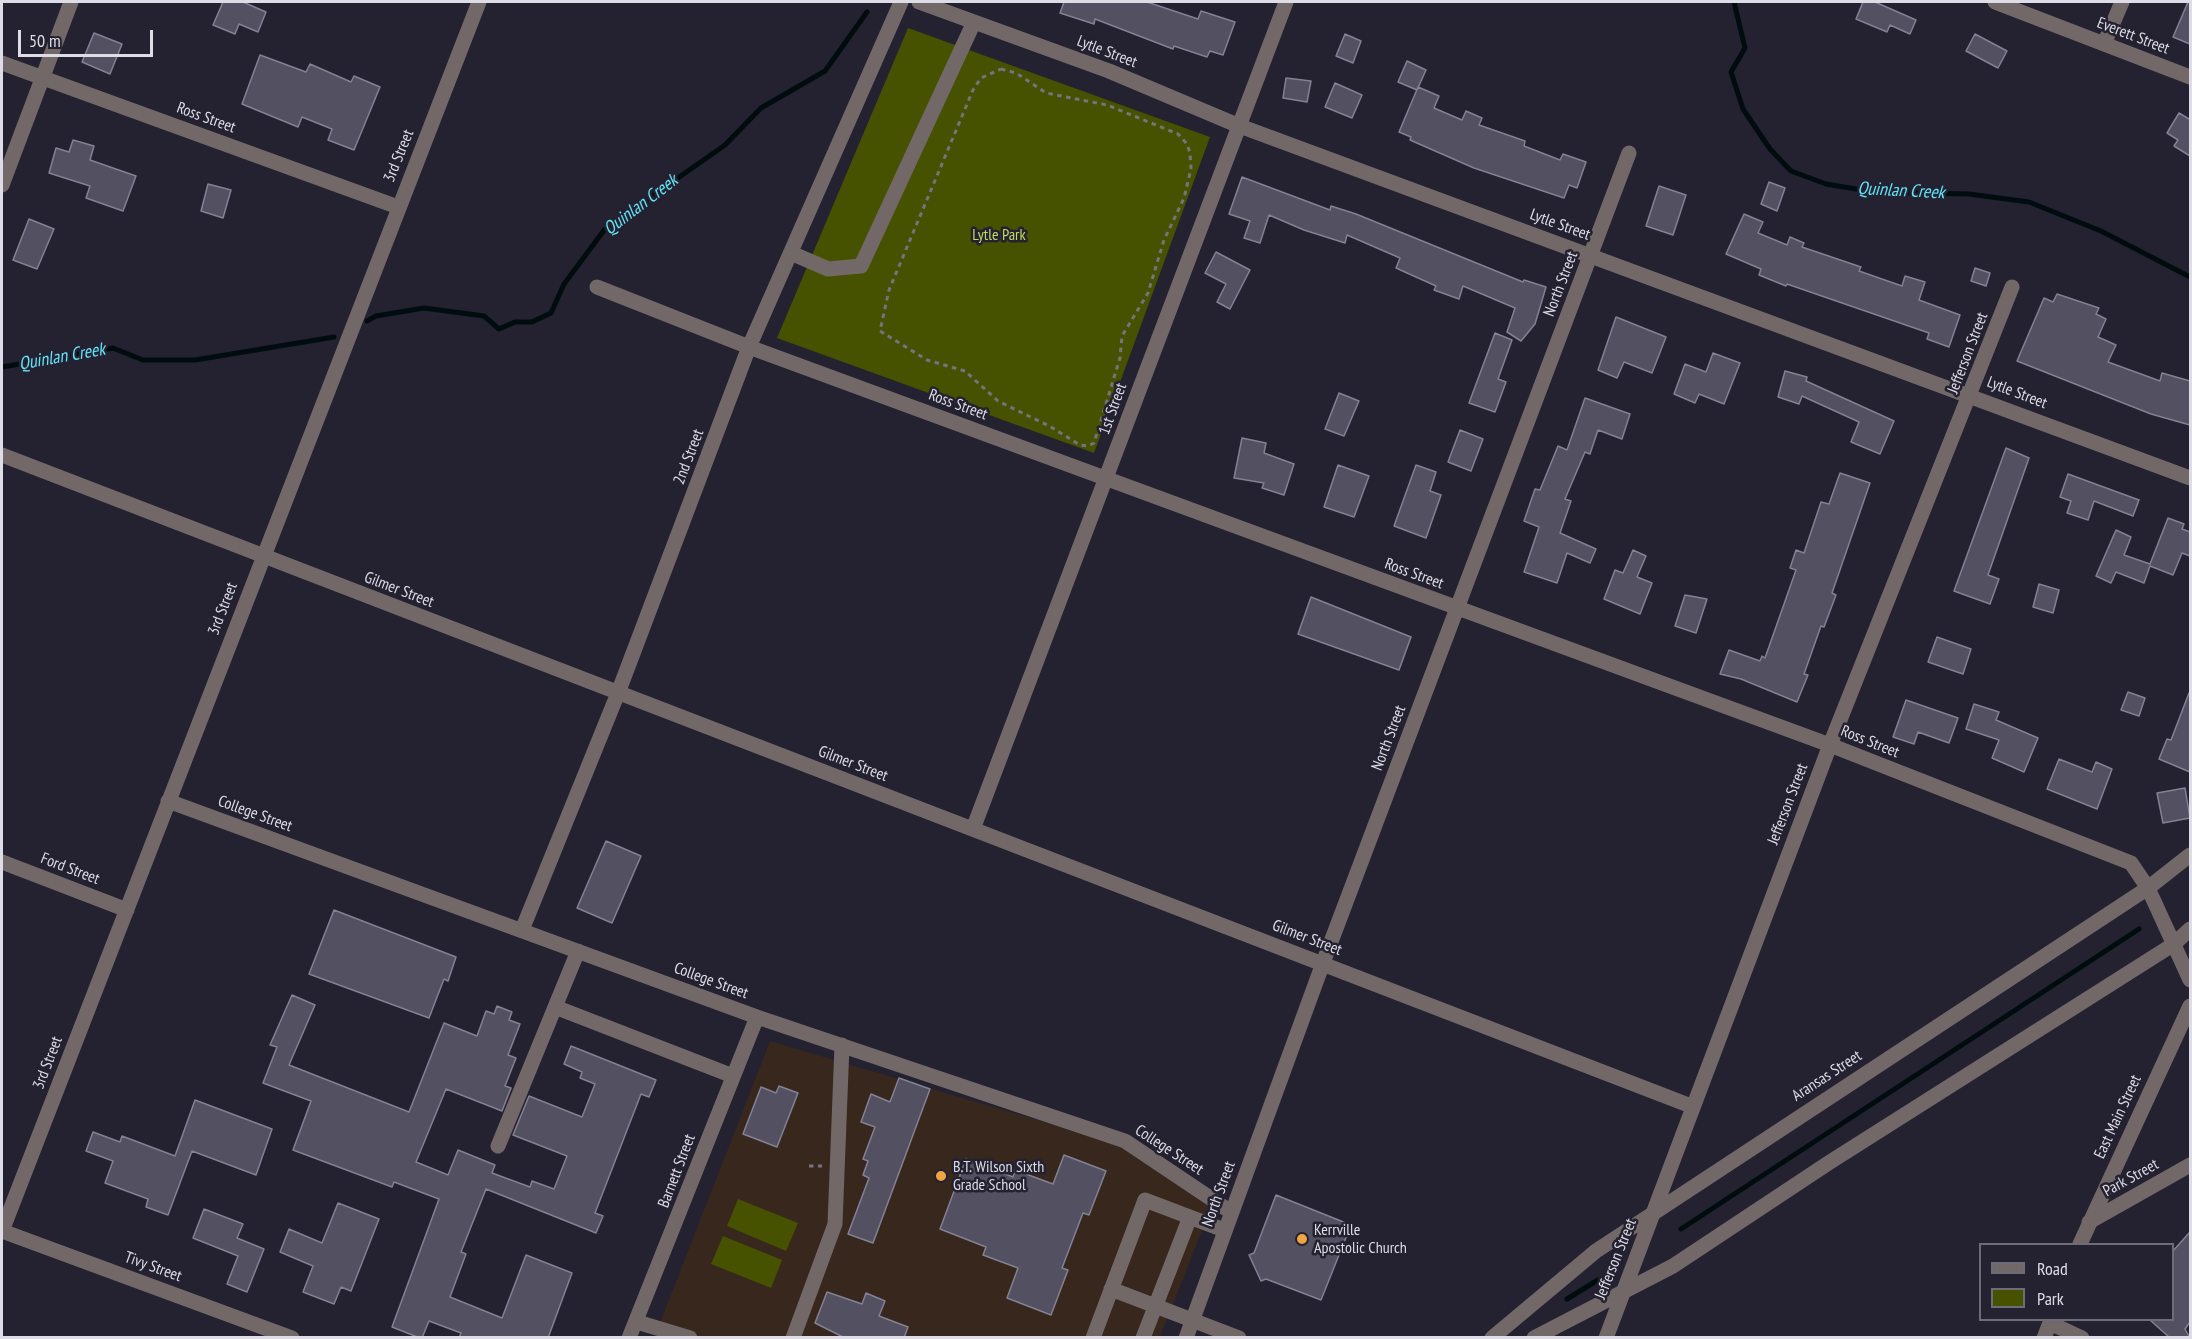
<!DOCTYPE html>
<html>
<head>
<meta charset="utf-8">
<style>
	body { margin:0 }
	#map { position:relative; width:2192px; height:1339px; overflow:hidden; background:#242130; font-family:"PT Sans Narrow",sans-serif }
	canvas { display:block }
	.frame { position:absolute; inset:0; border:3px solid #dedde7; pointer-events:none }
	.legend { position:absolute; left:1979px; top:1243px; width:195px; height:78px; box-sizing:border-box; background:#242130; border:2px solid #6e6c79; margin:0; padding:8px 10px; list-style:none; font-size:18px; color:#dedde7 }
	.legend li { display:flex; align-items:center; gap:12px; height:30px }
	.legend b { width:30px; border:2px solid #6e6c79 }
	.scale { position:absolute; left:18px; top:30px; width:135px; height:27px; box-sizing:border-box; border:3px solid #dedde7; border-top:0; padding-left:8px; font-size:18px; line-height:21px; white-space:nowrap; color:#dedde7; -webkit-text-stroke:4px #242130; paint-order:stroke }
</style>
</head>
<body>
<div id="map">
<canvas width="2192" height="1339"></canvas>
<div class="frame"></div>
<ul class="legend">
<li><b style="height:8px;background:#726868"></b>Road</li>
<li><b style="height:16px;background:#475200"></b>Park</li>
</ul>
<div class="scale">50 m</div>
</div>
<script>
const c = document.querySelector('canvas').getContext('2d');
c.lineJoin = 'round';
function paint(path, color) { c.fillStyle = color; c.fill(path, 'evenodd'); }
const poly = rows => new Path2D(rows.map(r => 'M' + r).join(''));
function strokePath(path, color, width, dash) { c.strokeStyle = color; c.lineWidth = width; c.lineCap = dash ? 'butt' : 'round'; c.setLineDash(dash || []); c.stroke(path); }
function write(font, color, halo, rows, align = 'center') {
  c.font = font + ' "PT Sans Narrow",sans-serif'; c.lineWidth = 5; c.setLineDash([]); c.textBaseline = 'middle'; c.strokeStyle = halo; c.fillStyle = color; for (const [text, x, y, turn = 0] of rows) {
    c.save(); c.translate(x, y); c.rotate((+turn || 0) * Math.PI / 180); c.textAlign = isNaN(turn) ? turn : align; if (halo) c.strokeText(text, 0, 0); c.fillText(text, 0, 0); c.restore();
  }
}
paint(poly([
	[770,1041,1119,1144,1211,1208,1160,1337,654,1338]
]), '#37271d');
paint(poly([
	[908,28,1210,137,1094,453,777,338],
	[738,1199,798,1223,786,1251,727,1226],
	[723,1236,782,1260,771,1288,711,1264]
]), '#475200');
strokePath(poly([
	[1734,2,1745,48,1731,72,1743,109,1770,149,1791,171,1826,184,1874,192,1969,194,2029,202,2101,231,2190,277],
	[367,321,376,316,424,308,484,316,499,329,515,322,532,322,551,313,564,284,605,229,725,145,761,108,825,71,867,12],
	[2,367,113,348,143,360,195,360,334,337],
	[1681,1229,2139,929],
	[1567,1299,1598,1280]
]), '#000c0e', 5);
const building = poly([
	[223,2,243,2,266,12,258,32,239,24,235,34,213,25,223,2],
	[1064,2,1147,2,1198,19,1201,11,1235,22,1223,55,1210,51,1207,57,1174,46,1173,49,1095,19,1094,24,1060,13,1064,2],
	[1863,2,1875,2,1916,20,1910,34,1890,25,1887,32,1856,19,1863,2],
	[2188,2,2190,2,2190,44,2173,37,2188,2],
	[94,33,122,44,110,74,82,62,94,33],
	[1345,34,1361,41,1353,63,1336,56,1345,34],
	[1975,34,2007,51,1998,68,1966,51,1975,34],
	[260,55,306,72,310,64,351,82,354,76,380,87,354,150,328,140,332,129,302,117,298,127,242,104,260,55],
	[1407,61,1426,70,1417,90,1398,82,1407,61],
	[1286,78,1311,81,1307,102,1283,98,1286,78],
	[1335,83,1362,95,1352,118,1325,107,1335,83],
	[1418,87,1439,96,1434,108,1462,120,1466,111,1482,118,1479,125,1525,141,1524,146,1560,160,1563,154,1586,162,1577,188,1569,185,1564,198,1474,168,1410,140,1411,137,1399,132,1418,87],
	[2179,113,2189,119,2190,117,2190,156,2174,146,2178,140,2167,133,2179,113],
	[73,140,94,146,90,160,136,176,123,211,86,198,90,186,49,173,56,148,69,152,73,140],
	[1242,177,1330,210,1331,206,1356,214,1523,282,1524,280,1546,287,1535,324,1521,341,1507,332,1515,308,1463,286,1459,299,1434,290,1436,286,1396,268,1400,258,1347,235,1345,243,1304,230,1269,215,1260,243,1244,238,1250,221,1229,214,1242,177],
	[1769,182,1785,188,1777,211,1761,204,1769,182],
	[208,184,231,190,223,218,201,211,208,184],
	[1659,186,1686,195,1673,235,1646,226,1659,186],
	[1744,214,1763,222,1758,233,1787,245,1790,237,1804,243,1802,247,1861,267,1859,271,1902,286,1905,276,1925,282,1919,300,1960,315,1949,347,1927,339,1929,333,1787,284,1786,286,1759,275,1761,269,1726,254,1744,214],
	[29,219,54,229,37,269,13,260,29,219],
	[1216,252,1250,270,1230,309,1217,302,1226,284,1205,273,1216,252],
	[1975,268,1990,273,1986,286,1971,281,1975,268],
	[2057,294,2099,308,2096,314,2106,319,2098,337,2116,345,2108,362,2160,381,2162,373,2190,381,2190,425,2151,414,2017,361,2044,298,2053,302,2057,294],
	[1616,317,1666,337,1652,373,1624,362,1617,378,1598,370,1616,317],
	[1495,333,1512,340,1498,379,1506,382,1495,412,1469,403,1495,333],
	[1713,353,1740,363,1724,404,1699,394,1695,403,1674,394,1685,364,1706,372,1713,353],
	[1785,371,1807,377,1806,381,1894,421,1880,454,1851,442,1859,422,1802,396,1799,404,1778,397,1785,371],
	[1339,393,1359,401,1344,436,1325,429,1339,393],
	[1585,398,1630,414,1622,439,1598,430,1590,454,1585,452,1565,499,1571,501,1560,533,1596,549,1590,563,1567,553,1557,583,1524,572,1539,527,1524,521,1535,489,1540,490,1558,446,1567,450,1585,398],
	[1460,430,1483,439,1471,471,1448,462,1460,430],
	[1242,438,1266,443,1264,453,1294,464,1284,495,1262,488,1264,483,1234,478,1242,438],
	[2006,448,2029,458,1988,575,1999,579,1990,604,1954,591,2006,448],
	[1338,465,1369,476,1354,517,1324,507,1338,465],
	[1416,465,1436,472,1430,491,1441,495,1426,538,1394,526,1416,465],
	[1840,473,1870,483,1832,593,1836,595,1824,627,1821,626,1804,674,1808,675,1797,702,1741,679,1720,674,1729,650,1760,661,1762,656,1765,658,1796,570,1790,568,1796,550,1804,553,1821,502,1829,504,1840,473],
	[2068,474,2139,500,2133,516,2094,501,2088,520,2067,513,2071,501,2060,497,2068,474],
	[2168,518,2184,524,2182,529,2190,532,2190,556,2182,553,2173,575,2150,566,2144,583,2116,572,2111,583,2096,576,2116,530,2131,537,2124,555,2150,564,2168,518],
	[1633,550,1646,556,1637,577,1652,583,1640,614,1604,599,1615,570,1623,573,1633,550],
	[2039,584,2059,590,2053,613,2033,607,2039,584],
	[1685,595,1707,599,1696,633,1675,626,1685,595],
	[1311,597,1411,637,1399,670,1298,634,1311,597],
	[1937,637,1971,649,1963,674,1928,662,1937,637],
	[2128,692,2145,698,2139,716,2121,710,2128,692],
	[2189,693,2190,693,2190,772,2159,759,2167,739,2171,740,2189,693],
	[1906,700,1958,718,1949,743,1918,732,1914,744,1893,737,1906,700],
	[1974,704,1999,712,1996,720,2038,738,2024,772,1992,758,1999,740,1966,729,1974,704],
	[2059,759,2092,772,2096,762,2112,769,2097,809,2047,789,2059,759],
	[2185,788,2190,818,2163,823,2157,793,2185,788],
	[606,841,641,856,612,923,577,908,606,841],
	[334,910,456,957,448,981,444,979,429,1018,309,974,334,910],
	[292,995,315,1005,289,1065,409,1112,444,1023,477,1036,486,1011,494,1014,497,1006,512,1012,509,1020,520,1024,508,1055,516,1058,505,1086,511,1088,502,1111,446,1089,416,1162,448,1175,458,1150,495,1165,492,1173,530,1187,532,1181,554,1189,567,1156,513,1135,529,1096,582,1117,595,1084,580,1078,582,1072,564,1064,571,1046,656,1080,649,1097,641,1094,595,1213,603,1216,596,1233,486,1189,461,1252,466,1254,450,1297,502,1318,526,1255,572,1273,548,1338,459,1338,461,1333,429,1321,422,1338,420,1338,392,1327,439,1199,394,1182,392,1187,293,1150,311,1101,263,1083,277,1047,270,1045,292,995],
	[899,1078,930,1089,873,1243,848,1234,869,1178,863,1175,868,1161,863,1159,875,1127,861,1122,871,1094,890,1102,899,1078],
	[779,1086,798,1093,777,1147,743,1134,761,1087,776,1093,779,1086],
	[195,1100,272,1129,256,1175,192,1151,168,1215,146,1207,148,1199,105,1183,113,1161,86,1151,93,1132,120,1142,122,1136,175,1156,195,1100],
	[1064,1155,1106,1171,1089,1215,1083,1213,1062,1268,1068,1270,1051,1315,1007,1298,1018,1268,983,1255,986,1247,940,1229,966,1159,1013,1177,1015,1170,1053,1184,1064,1155],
	[1276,1195,1351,1225,1321,1300,1266,1279,1261,1281,1249,1255,1254,1253,1276,1195],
	[338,1203,379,1219,351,1291,341,1287,334,1304,303,1292,313,1266,280,1252,289,1229,322,1243,338,1203],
	[204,1209,243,1224,237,1238,264,1249,247,1292,227,1284,238,1256,193,1238,204,1209],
	[2190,1232,2190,1322,2185,1329,2190,1338,2170,1338,2150,1320,2172,1320,2172,1252,2190,1232],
	[827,1292,862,1304,866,1293,885,1301,879,1316,908,1327,904,1338,845,1338,815,1323,827,1292]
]);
paint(building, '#525061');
strokePath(building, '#838193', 1.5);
strokePath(poly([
	[1001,69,1016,73,1046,93,1107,105,1178,134,1187,144,1190,153,1191,169,1184,198,1164,240,1148,293,1122,336,1120,358,1094,443,1088,446,1080,445,1051,427,998,401,965,371,927,360,880,331,889,290,973,90,981,78,1001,69],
	[809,1166,822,1166]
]), '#767380', 3, [4.5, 4.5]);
strokePath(poly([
	[919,2,1109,71,1237,125,2190,478],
	[1995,2,2190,77],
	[2104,44,2122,2],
	[2,63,398,207],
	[2,185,71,2],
	[791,253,828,269,861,266,974,22],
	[597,287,749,347,1830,745,2131,863,2148,888,2190,980],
	[2,455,1691,1106],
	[168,801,757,1017,1125,1141,1231,1212],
	[973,829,1286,2],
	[2,862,127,910],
	[522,930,618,693,749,347,901,2],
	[555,1007,733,1076],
	[498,1146,578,951],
	[2089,1222,2190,1165],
	[2,1231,479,2],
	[2,1231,292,1338],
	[2080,1244,2190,1006],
	[1111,1289,1239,1338],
	[637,1322,690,1338],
	[2050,1323,2082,1338],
	[629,1338,757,1017],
	[793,1338,835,1224,842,1045],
	[1093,1338,1145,1200,1224,1230],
	[1143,1338,1190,1217],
	[1186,1338,1323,963,1629,153],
	[1492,1338,1596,1251,2148,888,2190,855],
	[1534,1338,1673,1266,1830,1162,2174,944,2190,929],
	[1606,1338,1830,745,2012,287],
	[2044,1338,2051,1320]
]), '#726868', 15);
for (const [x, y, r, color] of [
	[941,1176,6,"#f1a540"],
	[1302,1239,6,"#f1a540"]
]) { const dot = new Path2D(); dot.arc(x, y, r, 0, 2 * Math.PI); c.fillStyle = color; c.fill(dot); strokePath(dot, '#242130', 2); }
write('16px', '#dedde7', '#242130', [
	["Everett Street",2133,36,21],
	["Lytle Street",1107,52,21],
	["Ross Street",206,118,20],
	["3rd Street",399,156,-68],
	["Lytle Street",1560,225,20],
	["North Street",1561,284,-69],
	["Jefferson Street",1968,353,-69],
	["Lytle Street",2017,393,21],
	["Ross Street",958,405,20],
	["1st Street",1113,409,-70],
	["2nd Street",689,457,-69],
	["Ross Street",1414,574,20],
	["Gilmer Street",399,590,21],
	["3rd Street",223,609,-69],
	["North Street",1389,738,-69],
	["Ross Street",1870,742,22],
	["Gilmer Street",853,764,21],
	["Jefferson Street",1788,804,-69],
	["College Street",255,814,20],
	["Ford Street",70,869,21],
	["Gilmer Street",1307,938,21],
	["College Street",711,981,20],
	["3rd Street",48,1063,-69],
	["Aransas Street",1827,1076,-33],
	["East Main Street",2118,1117,-65],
	["College Street",1169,1150,33],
	["Barnett Street",677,1171,-69],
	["Park Street",2131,1178,-29],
	["North Street",1219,1194,-70],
	["Jefferson Street",1616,1259,-68],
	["Tivy Street",153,1267,20]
]);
write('16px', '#c4d961', '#242130', [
	["Lytle Park",999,235]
]);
write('16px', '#dedde7', '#242130', [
	["B.T. Wilson Sixth",953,1167],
	["Grade School",953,1185],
	["Kerrville",1314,1230],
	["Apostolic Church",1314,1248]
], 'left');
write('italic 18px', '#62e4f9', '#242130', [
	["Quinlan Creek",1901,191,3],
	["Quinlan Creek",641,205,-37],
	["Quinlan Creek",62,357,-10]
]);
</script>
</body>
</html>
